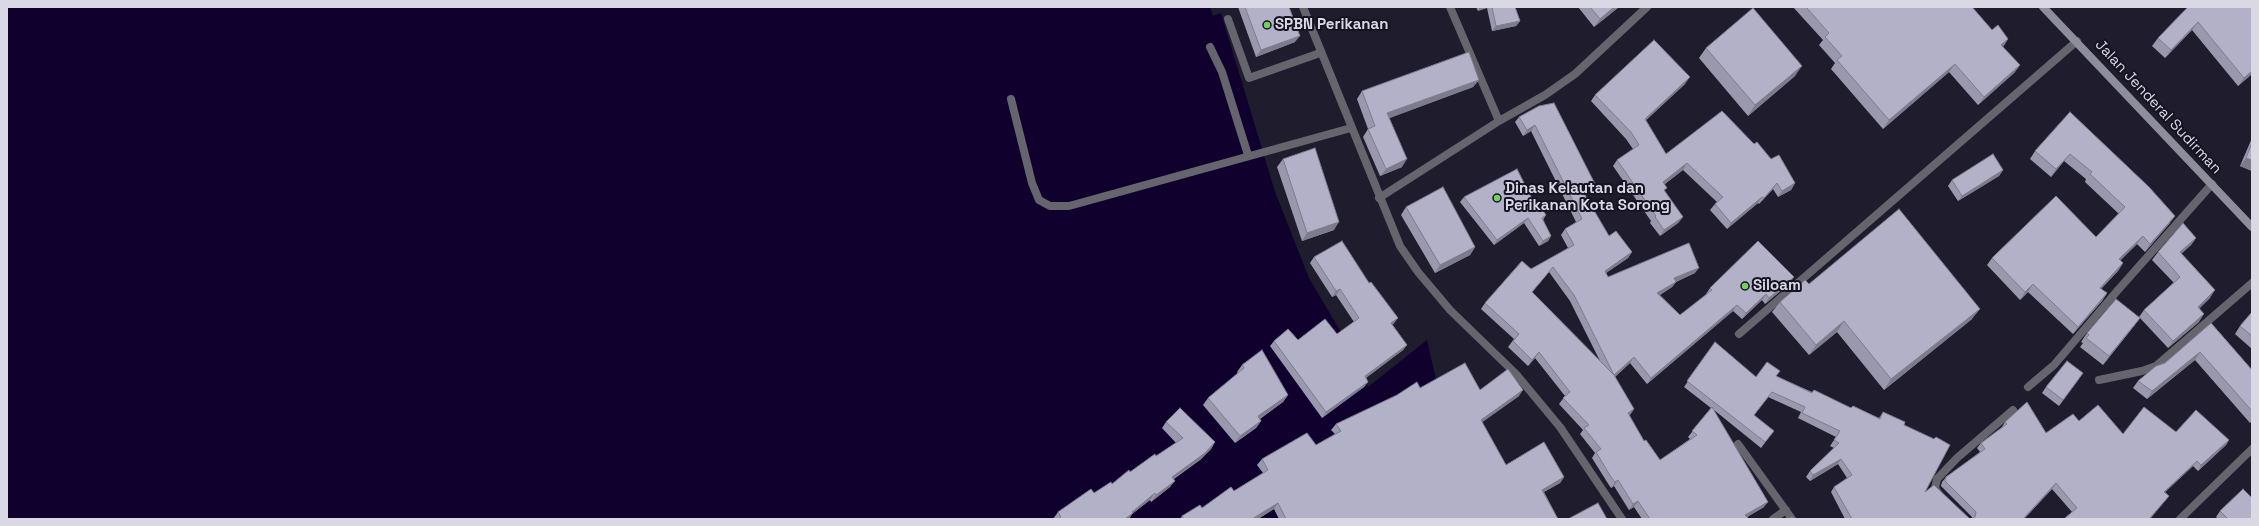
<!DOCTYPE html>
<html>
<head>
<meta charset="utf-8">
<style>
	body { margin:0 }
	#map { position:relative; width:2259px; height:526px; overflow:hidden; background:#1f1c2d; font-family:"Space Grotesk",sans-serif }
	canvas { display:block }
	.frame { position:absolute; inset:0; border:8px solid #d9d8e4; pointer-events:none }
</style>
</head>
<body>
<div id="map">
<canvas width="2259" height="526"></canvas>
<div class="frame"></div>
</div>
<script>
const c = document.querySelector('canvas').getContext('2d');
c.lineJoin = 'round';
function paint(path, color) { c.fillStyle = color; c.fill(path, 'evenodd'); }
const poly = rows => new Path2D(rows.map(r => 'M' + r).join(''));
function strokePath(path, color, width, dash) { c.strokeStyle = color; c.lineWidth = width; c.lineCap = dash ? 'butt' : 'round'; c.setLineDash(dash || []); c.stroke(path); }
function write(font, color, halo, rows, align = 'center') {
  c.font = font + ' "Space Grotesk",sans-serif'; c.lineWidth = 4; c.setLineDash([]); c.textBaseline = 'middle'; c.strokeStyle = halo; c.fillStyle = color; for (const [text, x, y, turn = 0] of rows) {
    c.save(); c.translate(x, y); c.rotate((+turn || 0) * Math.PI / 180); c.textAlign = isNaN(turn) ? turn : align; if (halo) c.strokeText(text, 0, 0); c.fillText(text, 0, 0); c.restore();
  }
}
paint(poly([
	[7,7,1210,7,1213,16,1221,13,1275,192,1309,278,1358,361,1368,387,1427,340,1444,414,1497,519,7,519]
]), '#0f002e');
strokePath(poly([
	[1450,7,1499,121],
	[1228,19,1249,78,1320,53],
	[1210,47,1222,72,1248,155],
	[1011,99,1032,183,1039,200,1050,206,1069,206,1351,128],
	[1379,198,1499,121,1545,95,1575,74,1647,7],
	[1739,334,2077,41]
]), '#66656e', 8);
strokePath(poly([
	[1303,7,1400,246,1418,272,1450,310,1516,374,1560,427,1622,519],
	[2099,380,2142,371,2156,366,2252,283],
	[2028,387,2054,365,2118,290,2212,184],
	[1738,444,1792,519],
	[1939,495,1935,488,1937,479,1957,458,2013,410],
	[1773,519,1786,510],
	[2180,519,2252,449]
]), '#66656e', 8);
strokePath(poly([
	[2043,7,2252,227]
]), '#8e8d9c', 8);
paint(poly([
	[1238,7,1289,7,1295,42,1256,57],
	[1476,7,1515,7,1520,21,1516,26,1492,31,1487,8,1478,11],
	[1578,7,1619,7,1594,27],
	[1793,7,1972,7,1992,30,2008,39,2003,47,2020,65,2014,73,1978,105,1949,72,1883,129,1831,69,1835,63,1819,45,1823,40],
	[2188,7,2252,74,2238,86,2192,30,2165,58,2152,46,2158,38],
	[1706,48,1795,76,1748,116,1699,58],
	[1479,80,1473,87,1389,118,1402,167,1380,176,1363,137,1368,129,1357,99,1362,91],
	[1685,84,1646,120,1666,154,1754,144,1771,159,1795,183,1791,190,1778,197,1773,189,1759,204,1758,203,1727,229,1710,210,1715,204,1717,202,1683,170,1665,184,1665,192,1683,217,1678,223,1660,236,1650,223,1651,221,1613,166,1617,160,1633,149,1626,139,1591,101,1595,95],
	[1539,106,1591,190,1584,193,1609,236,1632,252,1628,258,1606,273,1608,277,1695,273,1676,282,1672,287,1660,295,1680,315,1706,295,1706,294,1710,288,1790,283,1765,304,1762,300,1742,319,1733,311,1647,384,1630,363,1615,377,1634,409,1629,416,1644,441,1660,460,1690,439,1688,437,1711,408,1684,387,1715,342,1756,377,1776,376,1812,392,1814,390,1851,408,1853,406,1879,418,1883,412,1904,425,1925,492,1970,519,1972,518,1972,517,1941,486,1942,482,1946,477,1980,452,1977,448,1981,443,2002,427,2005,422,2046,433,2079,421,2123,434,2176,432,2229,440,2226,445,2198,471,2193,466,2165,492,2169,496,2150,519,2065,519,2072,512,2052,489,2024,519,1845,519,1831,492,1834,487,1847,478,1838,464,1810,481,1806,477,1810,471,1834,448,1830,446,1836,437,1798,418,1801,412,1768,397,1754,415,1770,436,1761,448,1714,410,1764,507,1747,517,1749,519,1642,519,1634,507,1629,510,1614,486,1611,488,1607,482,1592,458,1595,453,1580,434,1583,430,1559,404,1565,396,1535,358,1528,366,1508,347,1514,339,1481,309,1485,303,1531,269,1568,248,1561,235,1565,229,1576,222,1531,131,1523,136,1515,122,1519,117],
	[1549,272,1570,301,1600,361,1532,292],
	[2070,112,2170,223,2145,252,2137,244,2120,260,2123,263,2118,271,2101,289,2107,293,2102,301,2073,334,2028,292,2020,300,1987,265,1992,258,2096,237,2119,214,2085,182,2086,179,2064,161,2051,177,2030,159,2035,151],
	[2252,138,2252,171,2240,166],
	[1283,159,1334,230,1302,241,1277,167],
	[2003,170,1999,176,1958,201,1948,186,1952,180],
	[1464,197,1533,201,1546,215,1543,220,1551,236,1548,241,1539,246,1524,223,1494,245,1460,202],
	[1406,207,1475,247,1470,255,1435,273,1401,215],
	[2196,238,2191,245,2181,254,2210,298,2199,308,2199,322,2168,348,2140,318,2134,326,2103,365,2080,347,2083,343,2081,342,2087,333,2139,317,2144,310,2174,283,2152,260,2158,252],
	[1314,257,1369,283,1398,318,1394,323,1392,325,1407,345,1403,350,1366,378,1368,382,1364,387,1322,418,1270,346,1274,341,1298,340,1337,334,1354,322,1336,295,1332,297,1310,263],
	[1809,284,1972,319,1884,390,1837,332,1809,355,1772,312,1780,302],
	[2252,312,2252,349,2235,334,2240,326],
	[2211,323,2252,370,2252,421,2250,423,2195,360,2147,399,2133,388,2138,381,2165,363],
	[1242,365,1288,395,1283,402,1260,419,1261,421,1256,428,1235,443,1203,405,1208,398,1238,374,1237,372],
	[2079,379,2059,406,2042,393,2046,387],
	[1420,388,1480,390,1519,396,1482,422,1506,465,1564,477,1560,483,1544,492,1558,519,1279,519,1274,509,1258,519,1180,519,1182,516,1202,508,1234,491,1263,473,1257,465,1262,459,1316,445,1335,434,1331,430,1336,424],
	[1166,422,1215,442,1211,449,1200,460,1174,479,1170,487,1151,502,1150,500,1132,514,1129,519,1053,519,1058,512,1094,493,1112,484,1156,456,1176,443,1162,428],
	[2220,511,2252,519,2218,519,2216,517]
]), '#9a98ac');
paint(poly([
	[1480,7,1487,7,1478,11],
	[1614,7,1619,7,1594,27,1600,19],
	[1520,21,1516,26,1492,31,1496,26],
	[2198,22,2192,30,2165,58,2171,50],
	[1300,36,1295,42,1256,57,1261,50],
	[2008,39,2002,48,2001,45],
	[1955,64,1949,72,1883,129,1889,120],
	[2020,65,2014,73,1978,105,1984,97],
	[1802,66,1795,76,1748,116,1755,105],
	[2252,71,2252,74,2238,86,2244,78],
	[1690,77,1685,84,1641,125,1645,119],
	[1479,80,1473,87,1382,121,1387,113],
	[1535,125,1531,131,1523,136,1527,130],
	[2070,154,2064,161,2051,177,2056,169],
	[2246,158,2252,160,2252,171,2240,166],
	[1407,159,1402,167,1380,176,1386,169],
	[1687,163,1683,170,1659,188,1663,182],
	[2003,170,1999,176,1958,201,1962,196],
	[1777,183,1773,189,1759,204,1764,198],
	[1795,183,1791,190,1778,197,1782,191],
	[1595,184,1591,190,1578,196,1582,190],
	[1762,197,1758,203,1727,229,1731,223],
	[2175,216,2170,223,2145,252,2150,244],
	[1683,217,1678,223,1660,236,1664,230],
	[1528,218,1524,223,1494,245,1497,240],
	[1339,222,1334,230,1302,241,1307,233],
	[1551,236,1548,241,1539,246,1543,241],
	[2143,236,2137,244,2114,267,2119,259],
	[2196,238,2191,245,2174,260,2180,252],
	[1475,247,1470,255,1435,273,1440,265],
	[1632,252,1628,258,1600,277,1605,271],
	[2123,263,2118,271,2095,295,2100,288],
	[1699,268,1695,273,1670,284,1674,278],
	[1794,277,1790,283,1765,304,1769,298],
	[1676,282,1672,287,1653,299,1657,293],
	[2033,284,2028,292,2020,300,2025,292],
	[1340,289,1336,295,1332,297,1336,291],
	[2215,290,2210,298,2193,315,2198,307],
	[2107,293,2102,301,2073,334,2078,327],
	[1766,294,1762,300,1742,319,1746,313],
	[1737,305,1733,311,1647,384,1651,378],
	[1980,309,1972,319,1884,390,1891,379],
	[2204,314,2199,322,2168,348,2173,341],
	[1398,318,1394,323,1387,329,1391,323],
	[2140,318,2134,326,2103,365,2109,356],
	[1844,321,1837,332,1809,355,1816,345],
	[1407,345,1403,350,1360,382,1365,376],
	[1539,352,1535,358,1528,366,1532,360],
	[2200,352,2195,360,2147,399,2152,391],
	[1634,357,1630,363,1610,381,1614,375],
	[1368,382,1364,387,1322,418,1326,412],
	[1523,390,1519,396,1477,426,1481,420],
	[1288,395,1283,402,1253,423,1258,416],
	[1634,409,1630,415,1624,419,1628,413],
	[1261,421,1256,428,1235,443,1240,436],
	[2229,440,2226,445,2198,471,2201,465],
	[1215,442,1211,449,1200,460,1167,483,1172,477],
	[1841,459,1838,464,1810,481,1813,475],
	[2197,461,2193,466,2160,497,2164,492],
	[1564,477,1560,483,1538,495,1542,490],
	[1618,480,1614,486,1611,488,1615,482],
	[1175,481,1170,487,1151,502,1156,495],
	[2056,483,2052,489,2024,519,2023,519],
	[1155,493,1150,500,1132,514,1129,519,1125,519,1132,512],
	[2169,496,2165,501,2150,519,2149,519],
	[1638,501,1634,507,1629,510,1633,504],
	[1768,502,1764,507,1744,519,1745,515],
	[1278,503,1274,509,1258,519,1252,519]
]), '#7d7c8c');
const building = poly([
	[1245,7,1289,7,1300,36,1261,50,1245,7],
	[1492,7,1515,7,1520,21,1496,26,1492,7],
	[1590,7,1614,7,1600,19,1590,7],
	[1806,7,1972,7,1992,30,1998,25,2008,39,2001,45,2020,65,1984,97,1955,64,1889,120,1837,60,1842,56,1825,37,1829,33,1806,7],
	[2188,7,2252,7,2252,71,2244,78,2198,22,2171,50,2158,38,2188,7],
	[1753,8,1802,66,1755,105,1706,48,1753,8],
	[1654,40,1690,77,1645,119,1666,154,1722,111,1754,144,1757,142,1771,159,1779,155,1795,183,1782,191,1777,183,1764,198,1762,197,1731,223,1715,204,1723,197,1687,163,1663,182,1667,188,1664,190,1683,217,1664,230,1655,217,1656,216,1617,160,1639,145,1631,132,1595,95,1654,40],
	[1469,52,1479,80,1387,113,1407,159,1386,169,1368,129,1375,126,1362,91,1469,52],
	[1554,103,1595,184,1582,190,1609,236,1616,231,1632,252,1605,271,1608,277,1689,243,1699,268,1674,278,1676,282,1657,293,1680,315,1712,290,1710,288,1758,241,1794,277,1769,298,1766,294,1746,313,1737,305,1651,378,1634,357,1614,375,1574,295,1553,267,1532,292,1614,375,1634,409,1628,413,1644,441,1646,440,1660,460,1697,435,1692,431,1712,407,1768,502,1745,515,1749,519,1650,519,1638,501,1633,504,1618,480,1615,482,1611,477,1596,452,1601,449,1584,428,1589,425,1563,398,1570,392,1539,352,1532,360,1513,341,1519,334,1485,303,1522,261,1531,269,1574,245,1565,229,1582,219,1535,125,1527,130,1519,117,1539,106,1554,103],
	[2070,112,2149,187,2175,216,2150,244,2143,236,2119,259,2123,263,2100,288,2107,293,2078,327,2033,284,2025,292,1992,258,2056,196,2096,237,2125,207,2090,174,2092,172,2070,154,2056,169,2035,151,2070,112],
	[2252,143,2252,160,2246,158,2252,143],
	[1315,148,1339,222,1307,233,1283,159,1315,148],
	[1993,154,2003,170,1962,196,1952,180,1993,154],
	[1517,169,1533,201,1536,200,1546,215,1542,218,1551,236,1543,241,1528,218,1497,240,1464,197,1517,169],
	[1443,187,1475,247,1440,265,1406,207,1443,187],
	[1899,209,1980,309,1891,379,1844,321,1816,345,1780,302,1805,280,1809,284,1899,209],
	[2183,223,2196,238,2180,252,2215,290,2198,307,2204,314,2173,341,2144,310,2180,277,2158,252,2183,223],
	[1342,241,1369,283,1371,282,1398,318,1391,323,1407,345,1365,376,1368,382,1326,412,1274,341,1288,329,1298,340,1325,319,1337,334,1359,318,1340,289,1336,291,1314,257,1342,241],
	[2116,299,2140,318,2109,356,2086,338,2089,335,2087,333,2116,299],
	[2252,312,2252,336,2240,326,2252,312],
	[2211,323,2252,370,2252,411,2200,352,2152,391,2138,381,2156,366,2165,363,2211,323],
	[1715,342,1756,377,1767,362,1780,371,1776,376,1812,393,1814,390,1851,408,1853,406,1880,419,1883,412,1905,422,1904,425,1934,439,1936,437,1950,445,1925,492,1934,485,1970,519,1975,517,1976,512,1945,481,1946,477,1985,449,1981,443,2007,424,2005,422,2027,402,2046,433,2073,414,2079,421,2098,405,2123,434,2144,407,2176,432,2196,410,2229,440,2201,465,2197,461,2164,492,2169,496,2149,519,2066,519,2065,518,2077,508,2056,483,2023,519,1850,519,1852,519,1834,487,1852,475,1841,459,1813,475,1810,471,1839,443,1834,440,1840,431,1802,413,1805,407,1772,392,1754,415,1774,431,1765,442,1687,381,1715,342],
	[1262,350,1288,395,1258,416,1261,421,1240,436,1208,398,1244,368,1242,365,1262,350],
	[2067,361,2083,373,2063,400,2046,387,2067,361],
	[1465,363,1480,390,1508,369,1523,390,1481,420,1506,465,1544,442,1564,477,1542,490,1558,519,1286,519,1278,503,1252,519,1184,519,1182,516,1200,505,1202,508,1231,487,1234,491,1268,470,1262,459,1307,433,1316,445,1341,431,1336,424,1397,395,1417,382,1420,388,1465,363],
	[1180,408,1215,442,1205,453,1172,477,1175,481,1156,495,1155,493,1132,512,1133,513,1125,519,1058,519,1061,517,1058,512,1091,489,1094,493,1111,482,1112,484,1129,470,1130,472,1155,454,1156,456,1183,438,1166,422,1180,408],
	[2243,489,2252,498,2252,519,2228,519,2220,511,2243,489],
	[1598,503,1607,519,1568,519,1598,503],
	[1792,517,1794,519,1788,519,1792,517]
]);
paint(building, '#b3b1c8');
strokePath(building, '#7d7c8c', 1);
for (const [x, y, r, color] of [
	[1267,25,4,"#71d25e"],
	[1497,198,4,"#71d25e"],
	[1745,286,4,"#71d25e"]
]) { const dot = new Path2D(); dot.arc(x, y, r, 0, 2 * Math.PI); c.fillStyle = color; c.fill(dot); strokePath(dot, '#161323', 1.5); }
write('bold 15px', '#d9d8e4', '#161323', [
	["SPBN Perikanan",1275,25],
	["Dinas Kelautan dan",1505,189],
	["Perikanan Kota Sorong",1505,206],
	["Siloam",1753,286]
], 'left');
write('15px', '#d9d8e4', '#161323', [
	["Jalan Jenderal Sudirman",2158,107,47]
]);
</script>
</body>
</html>
